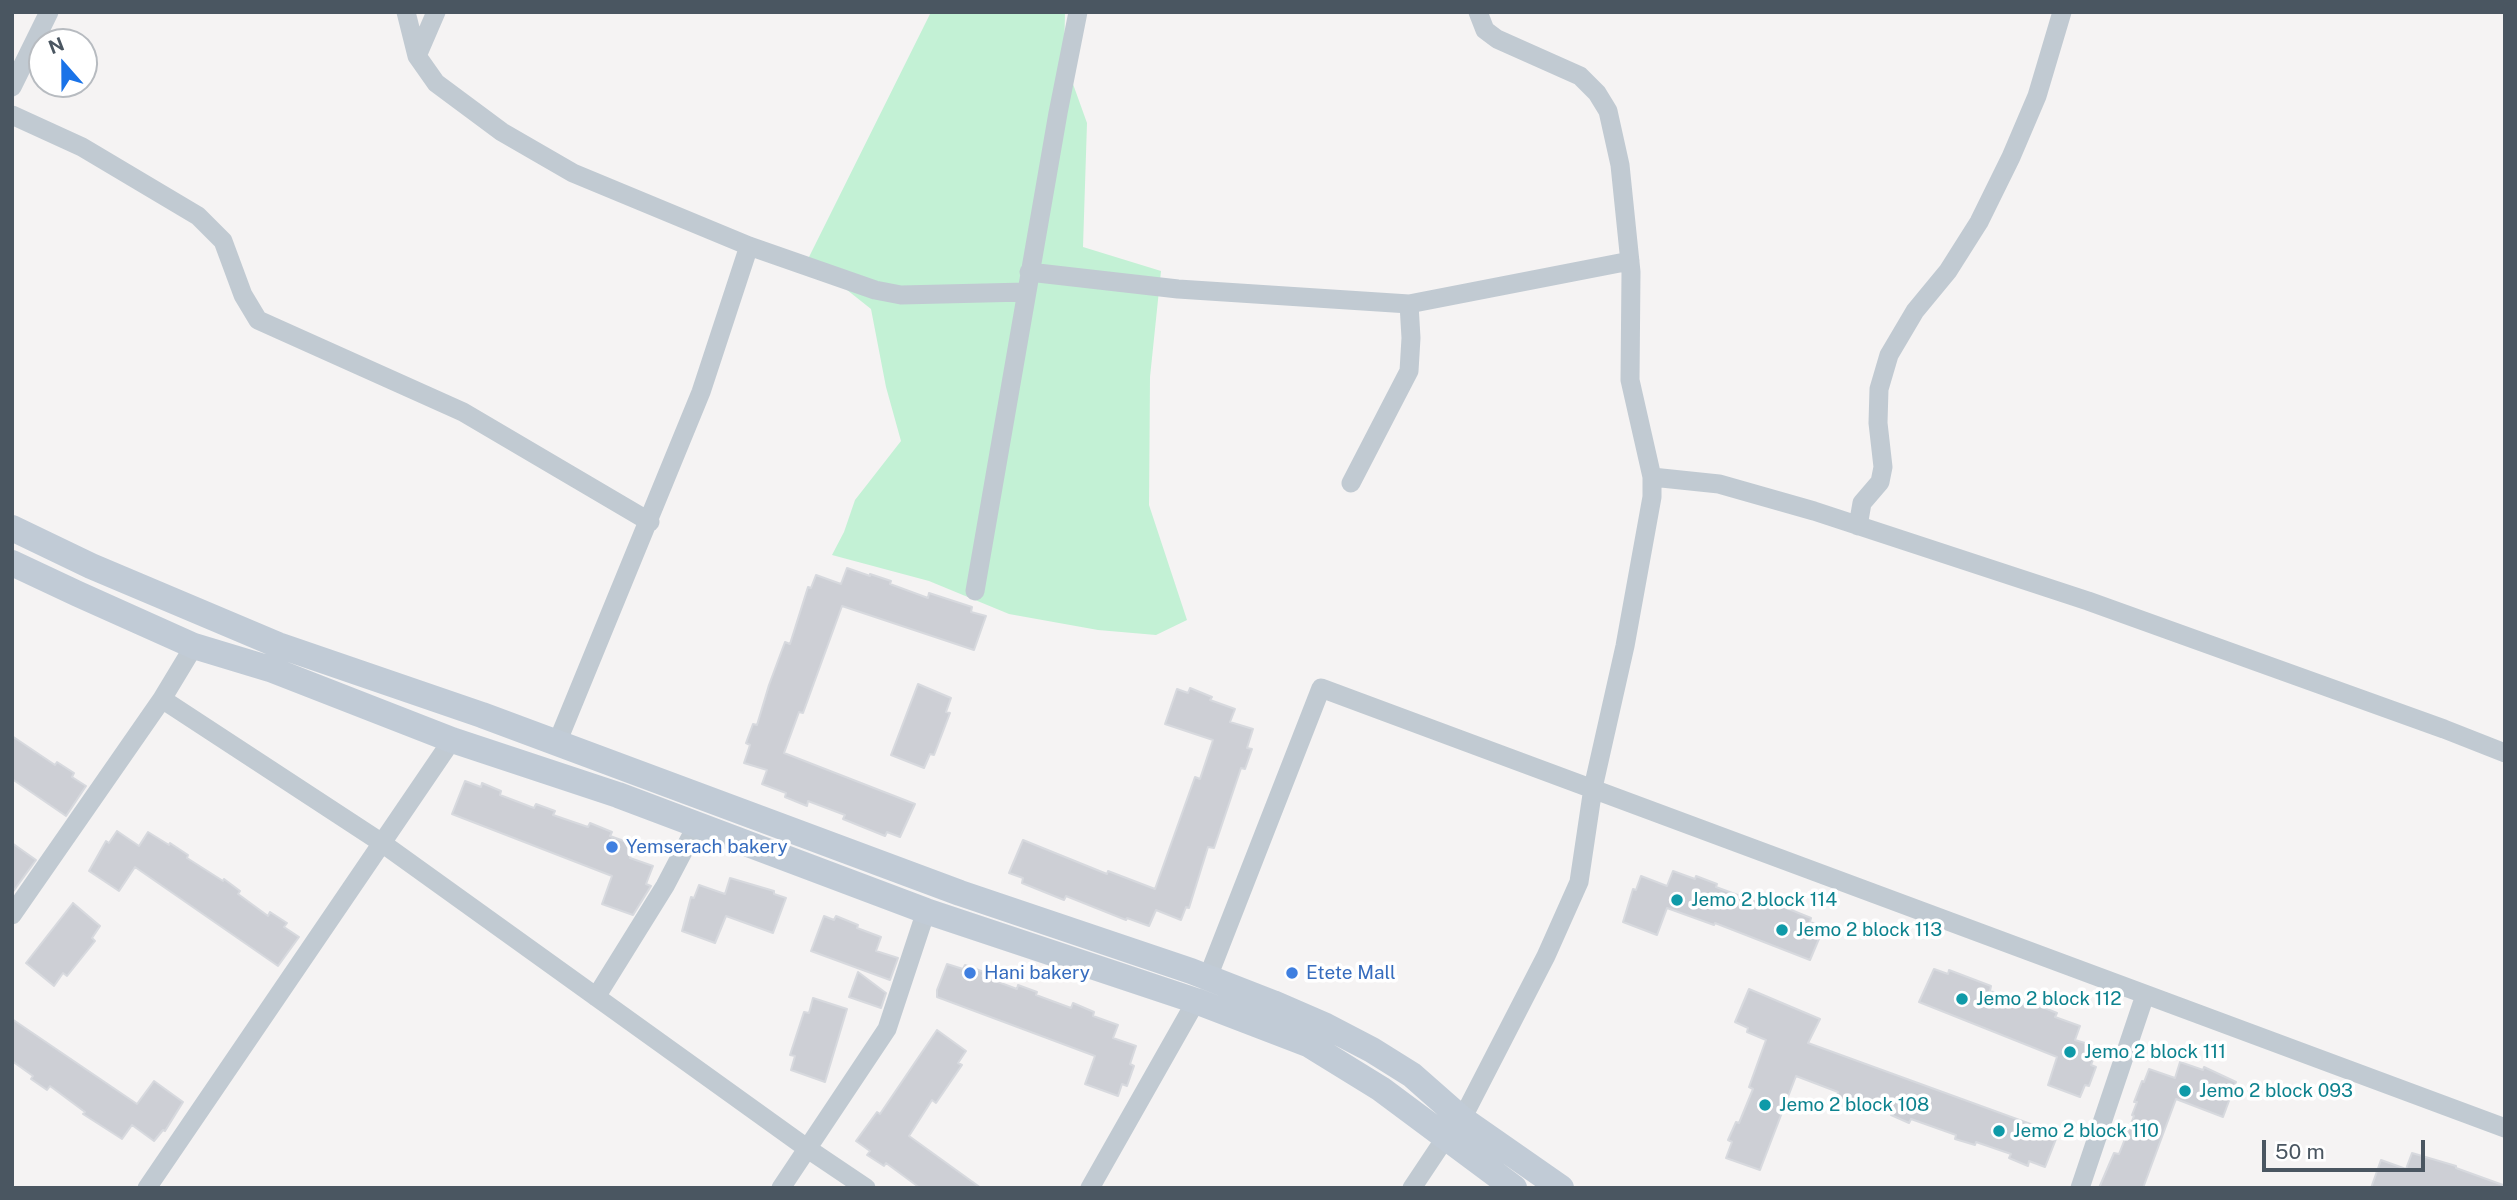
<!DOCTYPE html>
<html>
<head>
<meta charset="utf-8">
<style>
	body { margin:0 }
	#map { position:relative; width:2517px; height:1200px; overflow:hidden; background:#f5f3f3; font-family:"Public Sans",sans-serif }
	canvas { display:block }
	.frame { position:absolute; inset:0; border:14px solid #4a5661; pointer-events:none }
	.north { position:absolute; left:28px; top:28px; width:70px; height:70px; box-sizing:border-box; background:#fff; border:2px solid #b7bbc0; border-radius:50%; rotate:339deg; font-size:19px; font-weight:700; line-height:28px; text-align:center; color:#4a5661 }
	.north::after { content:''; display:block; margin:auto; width:24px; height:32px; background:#1a73e8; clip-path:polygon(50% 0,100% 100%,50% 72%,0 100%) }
	.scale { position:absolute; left:2262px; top:1140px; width:163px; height:32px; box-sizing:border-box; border:4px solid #4a5661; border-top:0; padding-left:9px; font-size:21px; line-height:24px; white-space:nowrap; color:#4a5661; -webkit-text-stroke:5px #fff; paint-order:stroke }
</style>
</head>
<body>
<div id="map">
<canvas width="2517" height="1200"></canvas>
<div class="frame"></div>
<div class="north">N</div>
<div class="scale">50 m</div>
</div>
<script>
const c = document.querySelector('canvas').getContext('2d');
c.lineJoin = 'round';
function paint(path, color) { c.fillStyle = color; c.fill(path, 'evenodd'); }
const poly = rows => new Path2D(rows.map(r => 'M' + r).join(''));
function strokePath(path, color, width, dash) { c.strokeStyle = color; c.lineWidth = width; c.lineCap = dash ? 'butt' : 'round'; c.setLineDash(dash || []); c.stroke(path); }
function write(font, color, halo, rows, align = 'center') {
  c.font = font + ' "Public Sans",sans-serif'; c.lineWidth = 7; c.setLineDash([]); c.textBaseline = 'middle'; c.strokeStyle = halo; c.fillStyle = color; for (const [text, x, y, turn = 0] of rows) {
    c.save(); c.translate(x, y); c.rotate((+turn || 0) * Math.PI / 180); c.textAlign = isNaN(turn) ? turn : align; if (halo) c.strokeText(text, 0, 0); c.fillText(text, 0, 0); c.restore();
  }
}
paint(poly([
	[931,12,1065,12,1064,59,1087,123,1083,247,1161,271,1150,377,1149,505,1187,620,1156,635,1098,630,1009,614,929,581,832,555,844,532,855,500,901,441,886,387,871,309,808,259]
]), '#c3f1d5');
const building = poly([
	[847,568,870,576,870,574,891,581,890,584,928,598,929,593,972,607,971,612,986,616,974,650,842,606,803,713,799,712,784,753,915,804,900,837,887,832,885,836,843,819,845,815,808,801,807,806,785,797,786,793,762,784,767,770,744,763,750,745,746,743,753,724,757,725,769,685,785,642,790,644,808,587,811,588,816,575,841,584,847,568],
	[918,684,951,698,946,712,950,713,934,755,930,754,924,768,891,755,918,684],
	[1190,688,1212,697,1210,700,1235,709,1230,722,1253,729,1247,748,1252,749,1245,769,1241,768,1214,848,1208,847,1189,908,1186,907,1181,920,1156,910,1149,926,1127,918,1126,920,1066,896,1064,900,1022,883,1023,878,1009,873,1023,840,1107,874,1108,871,1155,889,1195,777,1200,779,1213,740,1165,724,1177,689,1188,693,1190,688],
	[12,736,55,765,57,762,74,773,72,777,86,786,66,816,12,779,12,736],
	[465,781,481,787,482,783,501,791,500,795,534,808,536,804,555,811,553,815,588,827,590,823,612,832,610,836,635,845,630,858,653,866,646,884,651,886,633,915,602,904,612,876,452,814,465,781],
	[117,831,139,846,148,832,169,845,170,843,188,855,187,858,223,881,224,879,240,891,238,894,268,916,270,912,287,923,284,927,299,937,278,966,135,867,119,891,89,871,106,841,109,843,117,831],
	[12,843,36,860,12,893,12,843],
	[1673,871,1695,879,1696,876,1717,884,1716,887,1754,901,1769,905,1769,901,1811,918,1810,922,1824,927,1810,960,1715,923,1714,925,1667,908,1657,935,1623,922,1633,889,1636,890,1641,876,1667,886,1673,871],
	[730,878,774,891,774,894,786,898,773,933,726,916,715,943,682,931,691,897,694,898,699,885,725,894,730,878],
	[73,903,100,926,92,938,95,941,67,976,63,973,54,986,26,963,73,903],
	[824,916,834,920,836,916,858,925,857,928,881,937,876,951,898,958,890,980,811,951,824,916],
	[947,964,963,969,965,965,984,972,982,976,1017,989,1018,985,1037,992,1036,995,1071,1008,1073,1003,1094,1012,1093,1016,1118,1025,1113,1038,1136,1046,1130,1064,1134,1066,1127,1086,1122,1084,1118,1096,1085,1084,1095,1056,937,997,937,990,947,964],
	[1934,969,1948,974,1949,970,1991,986,1990,991,2034,1008,2035,1004,2057,1013,2055,1017,2080,1026,2075,1040,2098,1047,2091,1065,2096,1067,2089,1086,2085,1085,2080,1097,2048,1085,2057,1057,1919,1002,1934,969],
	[858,972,886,993,881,1008,849,997,858,972],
	[1749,989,1820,1019,1808,1043,2058,1134,2045,1167,2029,1161,2028,1166,2009,1158,2011,1154,1976,1142,1975,1145,1955,1139,1956,1135,1911,1119,1909,1123,1891,1115,1892,1111,1857,1099,1856,1103,1837,1096,1838,1092,1796,1076,1760,1170,1726,1158,1732,1142,1728,1140,1736,1122,1739,1123,1753,1089,1749,1087,1766,1040,1747,1032,1748,1028,1735,1022,1749,989],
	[813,998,847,1009,825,1082,791,1070,795,1056,790,1055,804,1012,809,1013,813,998],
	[12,1019,137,1104,154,1081,183,1102,165,1131,163,1130,154,1141,132,1125,122,1139,83,1114,85,1112,50,1086,47,1090,31,1079,33,1076,12,1061,12,1019],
	[937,1030,966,1051,958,1063,962,1065,936,1103,932,1100,909,1136,981,1188,920,1188,886,1163,884,1166,867,1155,870,1151,856,1141,877,1112,880,1114,937,1030],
	[2180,1062,2203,1070,2204,1067,2236,1082,2223,1117,2176,1099,2143,1188,2099,1188,2114,1153,2119,1154,2134,1116,2132,1115,2137,1102,2134,1102,2142,1081,2144,1082,2149,1069,2175,1078,2180,1062],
	[2412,1153,2456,1166,2456,1168,2503,1185,2503,1188,2371,1188,2381,1160,2406,1169,2412,1153]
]);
paint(building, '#cdcfd5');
strokePath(building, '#d7d9de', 2);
strokePath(poly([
	[406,12,417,56,436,83,502,132,573,173,749,246,875,290,901,295,1026,292],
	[417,56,436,12],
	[12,87,49,12],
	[12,115,82,147,198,216,223,241,243,295,258,320,463,412,650,522],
	[1029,272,1178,289,1409,304,1630,261],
	[1652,477,1719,484,1814,511,2088,601,2444,729,2505,753],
	[1351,483,1409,371,1411,338,1409,304],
	[1858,526,1862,503,1880,482,1883,467,1878,423,1879,389,1889,355,1915,311,1948,271,1979,222,2011,157,2037,96,2062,12],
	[975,591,1058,113,1078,12],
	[162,699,382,843,808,1149,866,1188],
	[557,743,701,392,749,246],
	[12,915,162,699,194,646],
	[1208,977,1321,688,2505,1128],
	[596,997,665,886,697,825],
	[147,1188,452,740],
	[781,1188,887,1029,926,911],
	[1090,1188,1196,1001],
	[1412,1188,1446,1137,1462,1119,1546,956,1579,882,1593,788,1625,646,1652,497,1652,477,1630,380,1631,272,1620,165,1608,111,1597,93,1580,76,1497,39,1485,30,1478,12],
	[2080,1188,2145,995]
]), '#c1cad2', 19);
strokePath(poly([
	[12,528,91,566,278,645,482,715,960,893,1191,971,1273,1003,1326,1026,1372,1050,1412,1075,1462,1119,1561,1188],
	[12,563,78,594,194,646,270,669,452,740,618,795,926,911,1196,1001,1308,1044,1381,1089,1514,1188]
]), '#c1cbd6', 26);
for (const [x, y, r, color] of [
	[612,847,7,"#3f7fe0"],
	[1677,900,7,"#0f9aa8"],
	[1782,930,7,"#0f9aa8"],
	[970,973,7,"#3f7fe0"],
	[1292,973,7,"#3f7fe0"],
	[1962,999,7,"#0f9aa8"],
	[2070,1052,7,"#0f9aa8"],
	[2185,1091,7,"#0f9aa8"],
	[1765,1105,7,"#0f9aa8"],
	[1999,1131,7,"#0f9aa8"]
]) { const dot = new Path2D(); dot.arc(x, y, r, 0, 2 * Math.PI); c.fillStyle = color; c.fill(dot); strokePath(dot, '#fff', 2.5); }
write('19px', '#366cbe', '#fff', [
	["Yemserach bakery",626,847],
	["Hani bakery",984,973],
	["Etete Mall",1306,973]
], 'left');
write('19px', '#0d838f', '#fff', [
	["Jemo 2 block 114",1691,900],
	["Jemo 2 block 113",1796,930],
	["Jemo 2 block 112",1976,999],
	["Jemo 2 block 111",2084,1052],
	["Jemo 2 block 093",2199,1091],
	["Jemo 2 block 108",1779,1105],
	["Jemo 2 block 110",2013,1131]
], 'left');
</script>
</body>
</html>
